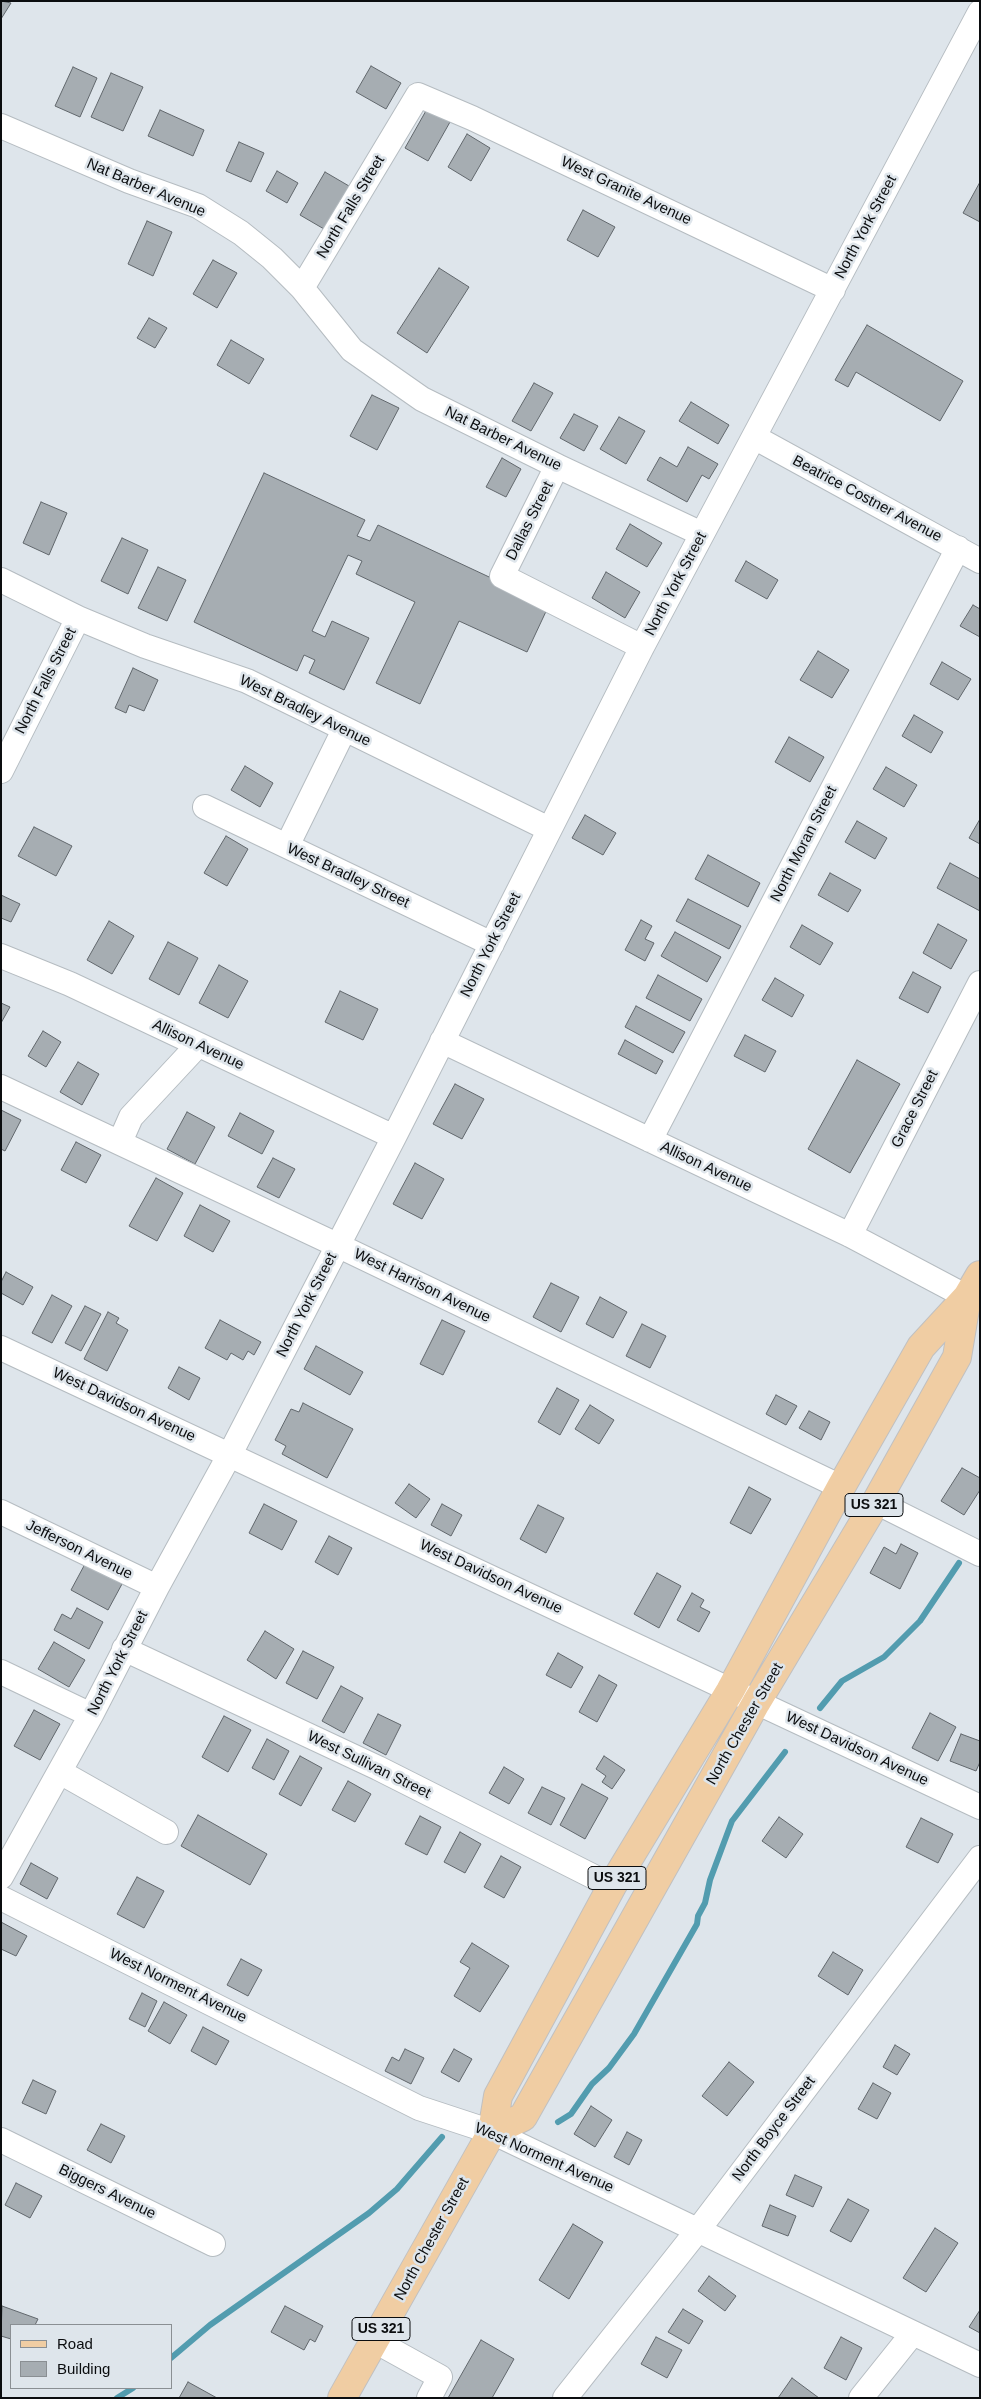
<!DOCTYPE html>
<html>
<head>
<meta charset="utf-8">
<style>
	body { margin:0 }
	#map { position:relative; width:981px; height:2399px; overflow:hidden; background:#dee5eb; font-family:Helvetica,sans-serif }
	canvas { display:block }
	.frame { position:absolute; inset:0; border:2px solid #0b0d0f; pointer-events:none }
	.legend { position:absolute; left:10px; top:2324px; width:162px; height:65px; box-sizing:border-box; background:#dee5eb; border:1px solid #8a8f93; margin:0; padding:6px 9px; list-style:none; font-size:15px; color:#0b0d0f }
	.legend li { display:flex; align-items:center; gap:10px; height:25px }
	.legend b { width:25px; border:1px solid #8a8f93 }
</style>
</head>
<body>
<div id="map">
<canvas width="981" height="2399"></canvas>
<div class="frame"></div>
<ul class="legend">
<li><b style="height:6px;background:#f0cda3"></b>Road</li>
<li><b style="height:14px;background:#a6adb2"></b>Building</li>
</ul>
</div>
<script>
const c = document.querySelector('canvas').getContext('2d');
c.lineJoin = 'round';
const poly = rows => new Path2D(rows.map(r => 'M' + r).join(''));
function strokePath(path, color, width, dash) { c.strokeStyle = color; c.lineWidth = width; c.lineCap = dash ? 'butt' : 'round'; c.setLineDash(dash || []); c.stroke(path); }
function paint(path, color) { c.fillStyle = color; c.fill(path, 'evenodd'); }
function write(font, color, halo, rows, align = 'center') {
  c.font = font + ' Helvetica,sans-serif'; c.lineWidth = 5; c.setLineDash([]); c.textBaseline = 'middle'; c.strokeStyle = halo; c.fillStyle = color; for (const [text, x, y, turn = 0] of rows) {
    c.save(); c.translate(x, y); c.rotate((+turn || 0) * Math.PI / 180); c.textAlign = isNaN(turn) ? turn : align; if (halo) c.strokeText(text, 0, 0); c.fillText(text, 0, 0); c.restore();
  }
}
strokePath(poly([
	[820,1708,842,1681,884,1657,920,1621,959,1563],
	[558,2122,571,2114,592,2084,609,2068,634,2034,697,1924,698,1916,705,1903,710,1880,732,1821,785,1752],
	[171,2358,210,2325,369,2213,397,2189,442,2137],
	[117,2398,133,2388]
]), '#529caf', 6);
const building = poly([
	[1,1,11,3,1,19,1,1],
	[371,66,401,83,386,109,356,92,371,66],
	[73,67,97,78,80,117,55,106,73,67],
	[111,73,143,87,123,131,91,117,111,73],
	[427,109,450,122,428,161,405,148,427,109],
	[160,110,204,130,193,156,148,136,160,110],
	[467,134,490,148,471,181,448,167,467,134],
	[239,142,264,153,251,182,226,171,239,142],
	[277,171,298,183,287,203,266,191,277,171],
	[325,172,349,186,324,229,300,215,325,172],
	[980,182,980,222,963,213,980,182],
	[583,210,615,227,598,257,567,240,583,210],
	[147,221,172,232,153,276,128,264,147,221],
	[213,260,237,273,217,308,193,294,213,260],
	[439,268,469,287,427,353,397,333,439,268],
	[149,318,167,328,155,348,137,338,149,318],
	[867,325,963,381,940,421,856,372,848,387,835,380,867,325],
	[231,340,264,359,249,384,217,365,231,340],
	[534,383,553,393,531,431,512,421,534,383],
	[372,395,399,408,377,450,350,436,372,395],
	[691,402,729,425,718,444,679,421,691,402],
	[574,414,598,426,584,451,560,438,574,414],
	[619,417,645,431,626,464,600,449,619,417],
	[688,447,718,464,709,479,702,475,687,502,647,480,660,457,677,467,688,447],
	[502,458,521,469,506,497,486,487,502,458],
	[264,473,365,520,357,536,370,541,378,525,549,605,527,652,459,621,420,704,376,683,415,602,356,574,362,561,348,555,312,631,325,637,332,621,369,638,344,690,309,673,315,660,304,655,297,671,194,622,264,473],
	[41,502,67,513,49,555,23,543,41,502],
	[630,524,662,543,647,567,616,549,630,524],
	[122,538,148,550,128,594,101,581,122,538],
	[746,561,778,580,767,599,735,581,746,561],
	[158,567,186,580,167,621,138,608,158,567],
	[606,572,640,592,625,618,592,598,606,572],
	[973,605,980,609,980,637,960,626,973,605],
	[818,651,849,670,832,698,800,680,818,651],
	[942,662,971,679,958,700,930,684,942,662],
	[133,668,158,680,144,711,129,705,126,713,115,708,133,668],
	[914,715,943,732,931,753,902,736,914,715],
	[789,737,824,757,810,782,775,762,789,737],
	[245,766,273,783,260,807,231,790,245,766],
	[886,767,917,785,904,807,873,789,886,767],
	[585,815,616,833,603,855,572,838,585,815],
	[980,819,980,844,969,838,980,819],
	[857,821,887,838,875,859,845,842,857,821],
	[34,827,72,846,56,876,18,856,34,827],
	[226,836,248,849,227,886,204,873,226,836],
	[708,855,760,883,748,907,695,879,708,855],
	[950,863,980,879,980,911,937,888,950,863],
	[830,873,861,890,848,912,818,895,830,873],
	[1,895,20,904,11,922,1,918,1,895],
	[688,899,741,926,729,949,676,921,688,899],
	[641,920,652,926,645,939,654,943,645,961,625,950,641,920],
	[109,921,134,936,112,974,87,960,109,921],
	[938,924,967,940,951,969,923,953,938,924],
	[802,925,833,943,820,965,790,947,802,925],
	[675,932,721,957,707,982,661,956,675,932],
	[168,942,198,958,179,995,149,979,168,942],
	[219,965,248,981,228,1018,199,1003,219,965],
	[913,972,941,987,928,1013,899,998,913,972],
	[658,975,702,999,690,1021,646,998,658,975],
	[775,978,804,995,792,1017,762,1000,775,978],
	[340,991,378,1009,363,1040,325,1022,340,991],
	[1,1003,10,1007,1,1023,1,1003],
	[636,1006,685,1032,673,1053,625,1027,636,1006],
	[43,1031,61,1042,46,1067,28,1056,43,1031],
	[745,1035,776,1051,765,1072,734,1056,745,1035],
	[625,1040,663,1061,656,1074,618,1054,625,1040],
	[857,1060,900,1084,850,1173,808,1149,857,1060],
	[78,1062,99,1074,82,1105,60,1092,78,1062],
	[455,1084,484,1099,462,1139,433,1124,455,1084],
	[1,1110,21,1120,5,1151,1,1149,1,1110],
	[187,1112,215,1127,195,1164,167,1149,187,1112],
	[240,1113,274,1131,262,1154,228,1136,240,1113],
	[76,1142,101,1155,86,1183,61,1170,76,1142],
	[273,1158,295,1169,279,1198,257,1187,273,1158],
	[415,1163,444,1179,422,1219,393,1204,415,1163],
	[156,1178,183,1193,157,1241,129,1226,156,1178],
	[200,1205,230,1221,213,1252,184,1236,200,1205],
	[6,1272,33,1287,23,1305,1,1293,1,1282,6,1272],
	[551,1283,579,1297,561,1332,533,1317,551,1283],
	[52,1295,72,1306,52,1343,32,1333,52,1295],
	[600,1297,627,1312,613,1338,586,1324,600,1297],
	[85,1306,101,1314,81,1351,65,1343,85,1306],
	[108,1312,119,1318,116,1323,128,1330,107,1371,84,1359,108,1312],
	[220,1320,261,1342,254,1355,248,1351,243,1360,231,1353,227,1360,205,1348,220,1320],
	[442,1320,465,1331,443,1375,420,1364,442,1320],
	[642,1324,666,1336,650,1368,626,1356,642,1324],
	[316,1346,363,1372,350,1395,304,1369,316,1346],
	[179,1367,200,1378,189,1400,168,1388,179,1367],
	[557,1388,579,1400,560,1435,538,1422,557,1388],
	[776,1395,797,1406,786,1425,766,1414,776,1395],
	[303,1403,353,1429,327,1478,282,1454,286,1446,275,1440,291,1409,299,1412,303,1403],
	[590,1405,614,1420,599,1444,575,1429,590,1405],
	[809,1411,830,1422,821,1440,799,1428,809,1411],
	[962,1468,980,1478,980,1490,964,1515,941,1501,962,1468],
	[409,1484,430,1499,416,1518,395,1503,409,1484],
	[749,1487,771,1499,751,1534,730,1523,749,1487],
	[264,1504,297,1521,282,1550,249,1533,264,1504],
	[442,1504,462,1515,451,1536,431,1525,442,1504],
	[538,1505,564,1518,546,1553,520,1539,538,1505],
	[329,1536,352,1548,338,1575,315,1562,329,1536],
	[901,1544,918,1553,900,1589,870,1573,884,1547,896,1554,901,1544],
	[85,1564,122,1584,108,1610,71,1590,85,1564],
	[657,1573,681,1586,659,1628,634,1614,657,1573],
	[692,1593,704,1600,700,1607,710,1612,699,1632,677,1620,692,1593],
	[77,1608,103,1622,89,1649,54,1630,62,1614,71,1619,77,1608],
	[265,1631,294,1649,276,1679,247,1660,265,1631],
	[54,1642,85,1660,69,1687,38,1669,54,1642],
	[303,1651,334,1667,317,1699,286,1683,303,1651],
	[558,1653,583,1667,571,1688,546,1675,558,1653],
	[599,1675,617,1685,597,1722,579,1712,599,1675],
	[341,1686,363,1698,344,1733,322,1721,341,1686],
	[34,1710,60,1724,40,1760,14,1746,34,1710],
	[930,1713,956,1727,938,1761,912,1748,930,1713],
	[378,1714,401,1725,386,1755,363,1743,378,1714],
	[224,1716,251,1730,228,1772,202,1757,224,1716],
	[961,1734,980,1741,980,1762,976,1771,950,1761,961,1734],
	[267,1739,289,1751,274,1780,252,1768,267,1739],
	[300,1756,322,1768,301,1806,279,1794,300,1756],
	[604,1756,625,1770,612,1789,602,1782,606,1776,596,1769,604,1756],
	[504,1767,524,1779,509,1804,489,1793,504,1767],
	[348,1781,371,1794,355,1822,332,1810,348,1781],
	[582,1784,608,1798,585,1839,560,1825,582,1784],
	[542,1787,565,1798,551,1825,528,1813,542,1787],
	[198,1815,267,1854,250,1885,181,1846,198,1815],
	[420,1816,441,1827,427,1855,405,1844,420,1816],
	[779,1817,803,1834,786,1858,762,1841,779,1817],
	[921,1818,953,1834,938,1863,906,1847,921,1818],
	[460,1832,481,1844,465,1873,444,1862,460,1832],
	[501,1856,521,1867,504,1898,484,1887,501,1856],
	[31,1863,58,1878,47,1899,20,1884,31,1863],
	[137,1877,164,1891,144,1928,117,1914,137,1877],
	[1,1922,27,1936,16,1956,1,1949,1,1922],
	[472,1943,509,1966,480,2012,454,1996,470,1968,460,1962,472,1943],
	[833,1952,863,1970,848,1995,818,1976,833,1952],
	[241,1959,262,1970,248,1996,227,1985,241,1959],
	[142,1993,157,2001,145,2027,129,2019,142,1993],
	[164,2002,187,2015,170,2044,148,2031,164,2002],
	[203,2027,229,2041,216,2065,191,2051,203,2027],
	[895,2045,910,2054,897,2075,883,2067,895,2045],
	[405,2049,424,2058,411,2084,385,2071,392,2057,399,2061,405,2049],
	[454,2049,472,2059,459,2082,441,2072,454,2049],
	[729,2062,754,2082,727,2116,702,2096,729,2062],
	[33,2080,56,2091,46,2114,22,2103,33,2080],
	[873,2083,891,2093,877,2119,858,2109,873,2083],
	[591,2106,612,2120,595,2147,574,2134,591,2106],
	[101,2124,125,2136,111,2163,87,2150,101,2124],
	[627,2132,642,2140,629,2165,614,2157,627,2132],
	[795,2175,822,2187,813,2207,786,2195,795,2175],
	[16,2183,42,2196,30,2218,5,2205,16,2183],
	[848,2199,869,2210,851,2242,830,2231,848,2199],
	[770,2205,796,2216,788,2236,762,2226,770,2205],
	[573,2224,603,2242,569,2299,539,2280,573,2224],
	[935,2228,958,2243,926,2292,903,2278,935,2228],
	[709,2276,736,2296,725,2311,698,2291,709,2276],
	[2,2306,38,2319,35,2325,11,2325,11,2339,1,2336,2,2306],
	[285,2306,323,2326,315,2342,310,2339,304,2350,271,2332,285,2306],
	[683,2309,703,2321,689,2344,668,2332,683,2309],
	[980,2310,980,2333,969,2327,980,2310],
	[656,2337,682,2350,667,2378,641,2364,656,2337],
	[841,2337,862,2348,846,2380,824,2368,841,2337],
	[481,2340,514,2359,492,2398,448,2398,481,2340],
	[792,2378,819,2398,778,2398,792,2378],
	[188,2382,217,2398,179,2398,188,2382]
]);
paint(building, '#a6adb2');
strokePath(building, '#61676c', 1);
const minor = poly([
	[1,126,129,181,198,206,241,233,272,258,302,288,352,350,422,399,557,466,702,534],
	[302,288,418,95,472,118,833,290],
	[754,437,980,561],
	[557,466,502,576,642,647],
	[1,580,78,618,145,646,247,681,549,829],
	[1,771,78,618],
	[205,807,492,944],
	[287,846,344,730],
	[1,956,70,984,394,1137],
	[442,1041,850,1235,967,1297],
	[1,1087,337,1245,841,1487],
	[650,1140,958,548],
	[120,1142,131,1117,198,1045],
	[850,1235,980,983],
	[1,1348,980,1807],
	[876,1502,980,1554],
	[1,1512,157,1587],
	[124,1649,378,1768,612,1886],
	[1,1672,91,1715],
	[60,1772,166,1832],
	[1,1877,91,1715,157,1587,230,1454,394,1137,642,647,980,12],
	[1,1898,419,2108,492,2132,980,2365],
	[1,2140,213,2244],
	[375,2341,440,2377,429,2398],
	[565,2398,698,2230,980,1858],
	[861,2398,913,2333]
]);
const major = poly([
	[492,2132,523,2117,756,1703,876,1502,957,1357,967,1297],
	[342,2398,492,2132,498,2096,612,1886,730,1691,841,1487,921,1347,967,1297,980,1275]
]);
strokePath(minor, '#b5bcc1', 26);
strokePath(major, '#c0c0c1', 30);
strokePath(minor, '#fff', 24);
strokePath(major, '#f0cda3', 28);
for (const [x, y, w] of [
	[874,1505,58],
	[617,1878,58],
	[381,2329,58]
]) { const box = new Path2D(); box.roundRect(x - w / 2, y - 11.5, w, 23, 4); c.fillStyle = '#dee5eb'; c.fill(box); strokePath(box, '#0b0d0f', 1); }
write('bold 14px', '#0b0d0f', null, [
	["US 321",874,1505],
	["US 321",617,1878],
	["US 321",381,2329]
]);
write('15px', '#0b0d0f', '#dee5eb', [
	["Nat Barber Avenue",146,188,23],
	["West Granite Avenue",626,191,25],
	["North Falls Street",351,207,-59],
	["North York Street",866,227,-62],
	["Nat Barber Avenue",503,439,26],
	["Beatrice Costner Avenue",867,499,28],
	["Dallas Street",530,521,-63],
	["North York Street",676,584,-62],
	["North Falls Street",46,681,-63],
	["West Bradley Avenue",305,711,26],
	["North Moran Street",804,844,-63],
	["West Bradley Street",348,876,25],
	["North York Street",491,945,-63],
	["Allison Avenue",198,1045,25],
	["Grace Street",915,1109,-63],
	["Allison Avenue",706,1167,25],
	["West Harrison Avenue",422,1286,26],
	["North York Street",307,1305,-63],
	["West Davidson Avenue",124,1405,25],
	["Jefferson Avenue",79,1550,26],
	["West Davidson Avenue",491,1577,25],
	["North York Street",118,1663,-63],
	["North Chester Street",745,1724,-60],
	["West Davidson Avenue",857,1749,25],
	["West Sullivan Street",369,1765,26],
	["West Norment Avenue",178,1986,26],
	["North Boyce Street",774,2129,-53],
	["West Norment Avenue",544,2158,24],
	["Biggers Avenue",107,2192,26],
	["North Chester Street",432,2239,-61]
]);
</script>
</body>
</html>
